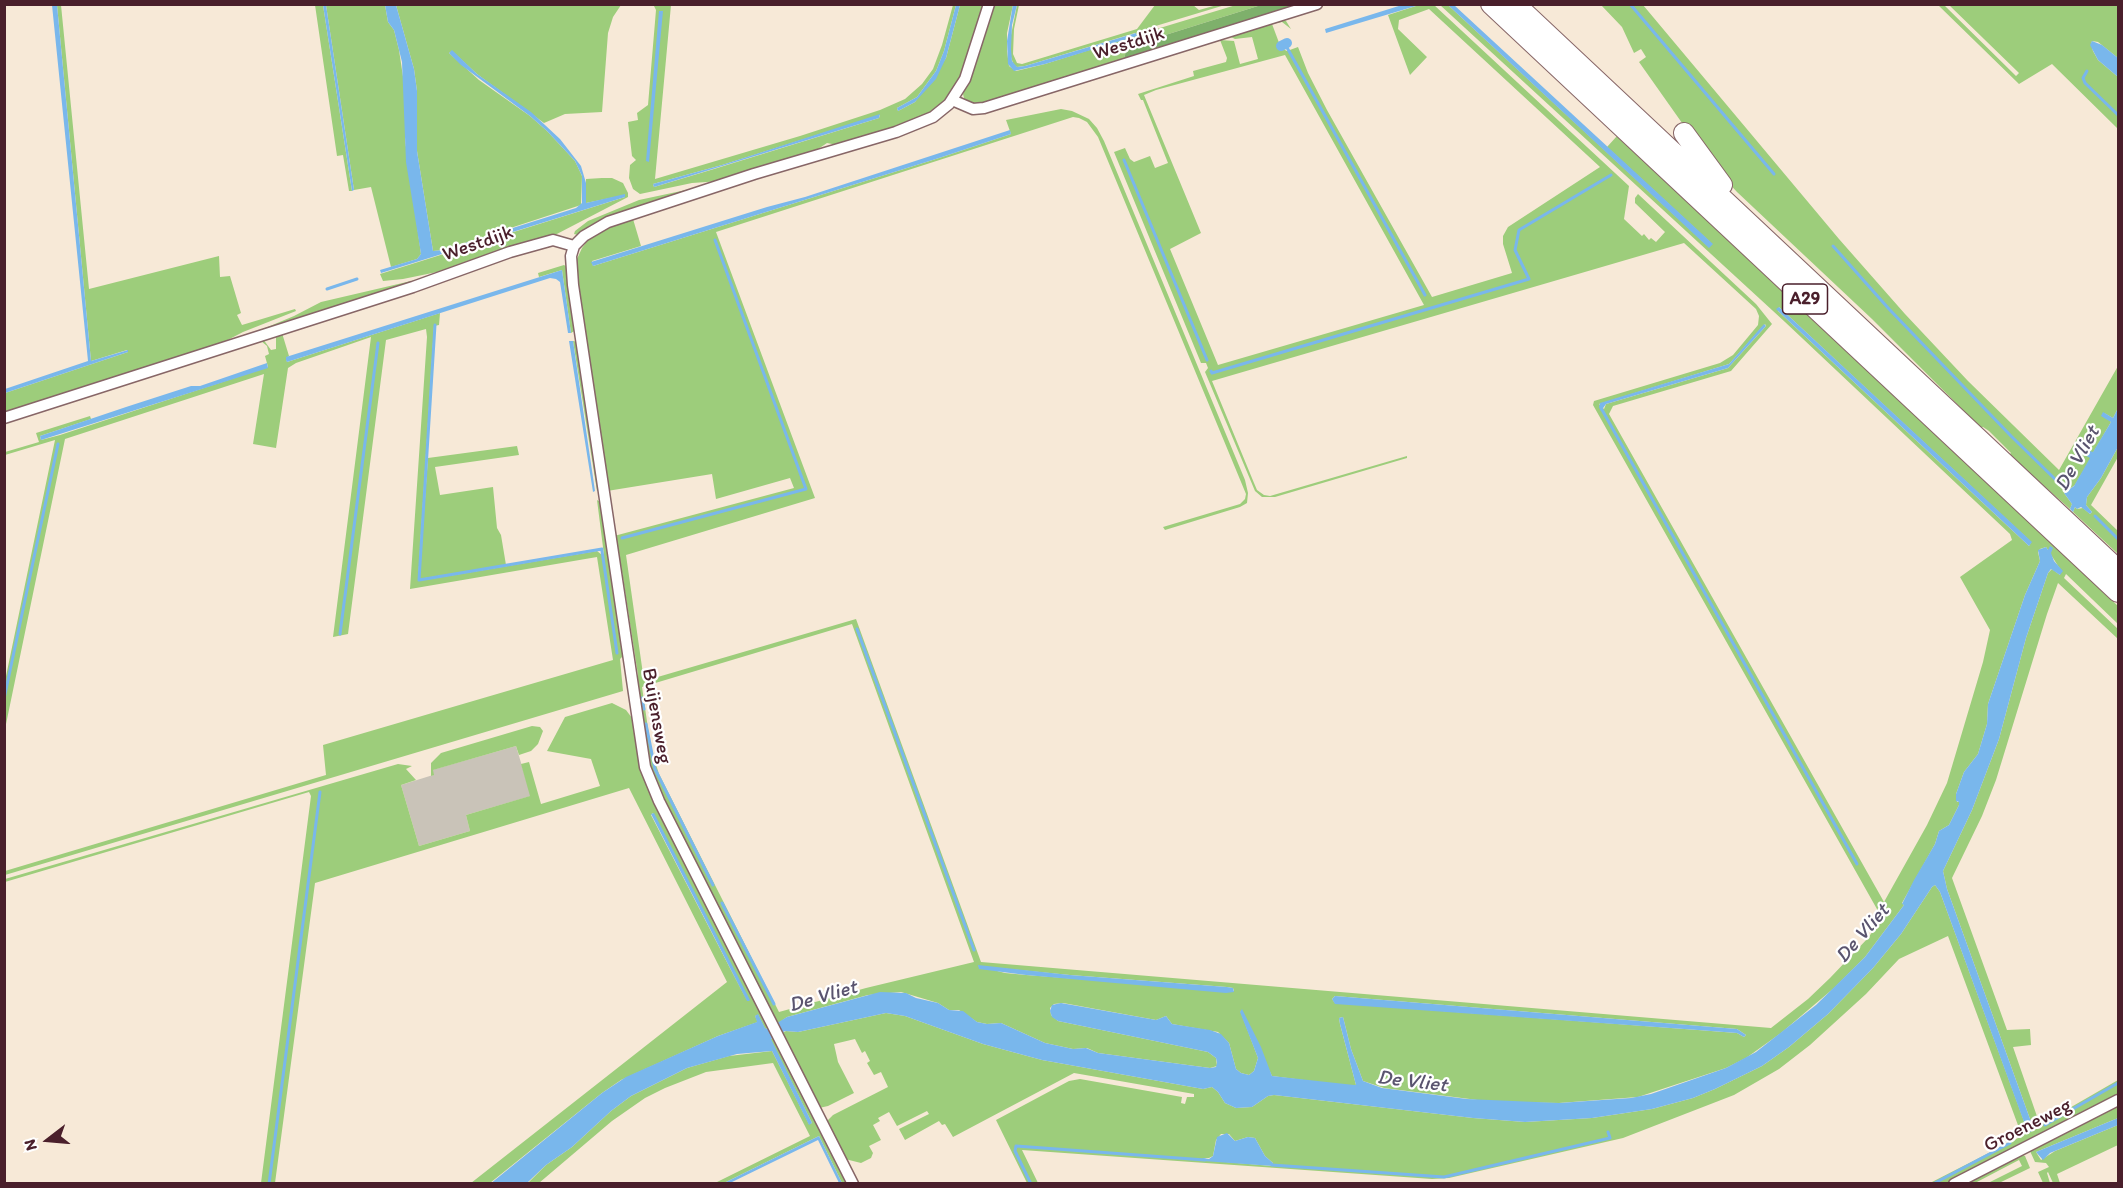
<!DOCTYPE html>
<html>
<head>
<meta charset="utf-8">
<style>
	body { margin:0 }
	#map { position:relative; width:2123px; height:1188px; overflow:hidden; background:#f7e9d7; font-family:Itim,sans-serif }
	canvas { display:block }
	.frame { position:absolute; inset:0; border:6px solid #4a1f2b; pointer-events:none }
	.north { position:absolute; left:18px; top:1110px; width:60px; height:60px; -webkit-text-stroke:4px #fff; paint-order:stroke; rotate:254deg; font-size:16px; font-weight:700; line-height:24px; text-align:center; color:#4a1f2b }
	.north::after { content:''; display:block; margin:auto; width:21px; height:27px; background:#4a1f2b; clip-path:polygon(50% 0,100% 100%,50% 72%,0 100%) }
</style>
</head>
<body>
<div id="map">
<canvas width="2123" height="1188"></canvas>
<div class="frame"></div>
<div class="north">N</div>
</div>
<script>
const c = document.querySelector('canvas').getContext('2d');
c.lineJoin = 'round';
function paint(path, color) { c.fillStyle = color; c.fill(path, 'evenodd'); }
const poly = rows => new Path2D(rows.map(r => 'M' + r).join(''));
function strokePath(path, color, width, dash) { c.strokeStyle = color; c.lineWidth = width; c.lineCap = dash ? 'butt' : 'round'; c.setLineDash(dash || []); c.stroke(path); }
function write(font, color, halo, rows, align = 'center') {
  c.font = font + ' Itim,sans-serif'; c.lineWidth = 4.5; c.setLineDash([]); c.textBaseline = 'middle'; c.strokeStyle = halo; c.fillStyle = color; for (const [text, x, y, turn = 0] of rows) {
    c.save(); c.translate(x, y); c.rotate((+turn || 0) * Math.PI / 180); c.textAlign = isNaN(turn) ? turn : align; if (halo) c.strokeText(text, 0, 0); c.fillText(text, 0, 0); c.restore();
  }
}
paint(poly([
	[516,746,531,796,466,815,470,831,419,846,401,785,433,775,432,770]
]), '#c9c3b8');
paint(poly([
	[57,5,61,5,89,289,219,256,220,277,230,276,241,313,237,315,242,325,295,309,296,311,243,332,218,345,14,411,5,412,5,393,128,352,127,350,91,361],
	[315,5,323,5,352,191,349,191,343,155,337,156],
	[326,5,385,5,388,22,394,30,399,50,405,90,405,140,421,254,417,259,391,267,371,187,354,190],
	[396,5,621,5,613,17,608,33,602,112,565,114,544,123,477,74,452,51,449,53,479,80,530,116,547,131,575,161,582,176,581,205,443,250,433,251,417,151,417,91,414,69],
	[649,5,671,5,655,179,800,136,880,110,905,99,922,84,933,69,942,45,953,5,956,5,944,51,936,71,917,97,897,108,898,111,915,102,946,58,960,5,985,5,966,68,946,100,938,108,915,121,837,145,827,143,812,153,721,181,692,183,640,194,633,189,629,178,630,165,636,160,632,156,628,122,638,120,637,113,648,105,656,10,654,6],
	[880,115,879,118,714,169,654,187,653,184,722,165],
	[992,5,1013,5,1007,33,1007,51,1009,66,1016,71,1045,64,1137,35,1135,33,1025,66,1017,67,1014,66,1011,57,1011,35,1017,5,1019,5,1014,29,1013,54,1017,63,1022,64,1137,29,1155,5,1193,5,1199,10,1217,5,1225,5,1149,28,1150,31,1236,5,1261,5,1127,47,1123,63,983,106,965,102,963,94],
	[1419,5,1434,5,1629,186,1624,219,1642,236,1644,234,1649,240,1651,238,1656,242,1665,232,1635,203,1635,198,1638,194,1756,304,1772,324,1731,371,1613,406,1609,414,1884,902,1927,825,1947,783,1983,662,1990,630,1960,577,2012,540,2010,534,1785,322,1440,5,1448,5,1709,247,1711,243,1607,147,1617,136,2118,606,2118,624,2066,574,2064,578,2118,629,2118,639,2058,583,2047,614,1996,780,1982,816,1952,878,2007,1030,2030,1029,2031,1045,2013,1047,2040,1125,2118,1080,2118,1095,1947,1183,1930,1183,2022,1136,1948,936,1899,959,1866,994,1810,1045,1779,1069,1734,1095,1623,1138,1449,1178,1432,1179,1022,1150,1038,1183,1027,1183,996,1120,1069,1081,1080,1079,1182,1097,1181,1103,1185,1104,1187,1097,1194,1097,1194,1094,1074,1073,953,1137,945,1124,942,1125,939,1121,905,1140,899,1129,929,1114,927,1111,897,1126,889,1112,878,1118,880,1121,873,1125,881,1140,869,1146,873,1153,871,1158,861,1163,845,1159,826,1122,833,1115,888,1087,881,1072,874,1075,867,1063,870,1061,865,1051,862,1053,855,1039,834,1044,838,1062,854,1093,828,1106,819,1108,782,1033,786,1031,798,1032,886,1013,905,1016,983,1044,1042,1060,1203,1089,1212,1087,1218,1092,1225,1103,1236,1108,1252,1107,1268,1096,1274,1095,1473,1118,1525,1122,1592,1118,1652,1109,1693,1098,1715,1089,1762,1066,1789,1047,1828,1014,1873,968,1901,934,1932,887,1935,885,1940,892,2028,1132,2034,1130,1947,889,1943,871,1972,810,1999,739,2026,638,2048,573,2052,569,2060,575,2060,569,2046,547,2040,549,2038,552,2040,561,2025,595,1988,704,1987,724,1978,754,1964,772,1956,794,1957,802,1959,802,1959,805,1949,825,1939,831,1935,844,1902,903,1904,905,1865,957,1834,988,1781,1033,1746,1058,1726,1068,1638,1097,1559,1103,1493,1102,1384,1088,1363,1081,1351,1049,1343,1017,1339,1018,1340,1024,1356,1085,1342,1085,1272,1076,1240,1010,1258,1058,1254,1071,1249,1075,1241,1073,1236,1069,1229,1043,1218,1032,1172,1024,1166,1016,1156,1020,1063,1003,1054,1004,1050,1008,1051,1015,1058,1021,1208,1052,1216,1058,1217,1066,1210,1068,1098,1053,1087,1048,1073,1049,1045,1043,1001,1023,987,1024,977,1022,959,1010,949,1010,938,1003,901,992,868,995,787,1017,777,1024,665,803,650,768,635,683,638,682,638,675,621,565,614,536,794,488,790,478,716,499,712,474,607,491,578,287,577,259,582,248,591,236,601,230,633,219,641,246,592,261,593,266,939,158,1011,134,1006,120,1061,109,1072,111,1089,119,1097,128,1104,141,1245,480,1248,493,1247,503,1240,507,1165,530,1163,527,1240,504,1245,499,1246,494,1098,137,1087,122,1079,118,1073,117,716,232,815,498,626,555,644,681,856,619,981,962,1771,1028,1808,999,1830,978,1868,938,1882,918,1593,405,1594,401,1720,363,1733,355,1758,325,1759,316,1756,309,1684,243,1212,381,1254,483,1257,490,1264,495,1270,496,1407,456,1407,458,1275,497,1262,497,1255,491,1205,372,1208,368,1206,363,1201,363,1114,152,1125,148,1130,159,1134,162,1150,156,1155,168,1168,163,1143,100,1141,100,1138,94,1194,76,1193,71,1226,62,1227,58,1220,40,1234,41,1240,64,1258,59,1252,37,1235,39,1229,36,1281,19,1286,21,1291,29,1282,22,1272,24,1281,48,1287,51,1298,47,1308,73,1327,110,1432,297,1512,273,1503,244,1503,236,1508,227,1600,167,1429,9,1399,20,1398,29,1427,57,1410,75,1388,15],
	[1285,55,1424,305,1218,365,1170,249,1201,233,1144,95,1156,90],
	[1779,307,2031,542,2029,546,1778,311],
	[1765,324,1766,326,1728,368,1606,404,1604,409,1599,404,1729,364],
	[852,624,974,962,866,988,779,1012,659,774,651,749,642,687],
	[978,966,1070,975,1227,987,1233,988,1234,991,1026,975,1005,973],
	[1335,996,1737,1029,1746,1035,1744,1037,1737,1033,1698,1030,1335,1003,1332,999],
	[1221,1134,1229,1134,1235,1141,1248,1137,1255,1138,1265,1156,1273,1163,1272,1166,1203,1160,1204,1158,1209,1158,1213,1156,1216,1140],
	[1601,5,1643,5,1839,239,1905,314,1968,381,2059,470,2118,366,2118,408,2113,418,2104,413,2111,422,2093,453,2083,449,2091,458,2075,485,2064,493,2072,504,2070,509,2009,455,2011,453,1989,431,1983,427,1981,428,1872,319,1737,192,1711,164,1639,62,1646,57,1641,49,1634,53,1622,27],
	[1938,5,1944,5,2016,76,2019,73,1949,5,2118,5,2118,58,2098,42,2092,41,2091,44,2093,51,2098,60,2118,77,2118,129,2052,64,2019,84],
	[602,178,612,178,623,183,628,193,628,197,553,236,442,271,403,279,383,281,380,274,625,197,625,195,586,203,586,179],
	[700,187,603,220,589,226,578,235,574,234,575,231,588,221,639,200],
	[564,265,567,267,576,330,571,333,562,270,539,277,538,273],
	[424,278,234,341,294,316,321,302],
	[440,313,439,325,434,326,418,581,597,551,602,555,604,555,597,500,602,503,624,655,620,659,623,691,5,875,5,871,326,775,323,745,613,660,597,557,410,589,427,337,426,329,386,340,348,634,333,637,371,337,296,363,288,368,276,448,253,444,264,374,65,439,5,729,5,681,55,440,5,455,5,452,39,442,36,433,90,416,91,419,40,436,41,440,60,435,268,367,265,356,269,354,267,346,261,341,213,357,212,356,263,339,271,350,276,349,276,335,282,333,289,356,286,358,287,362],
	[573,341,578,342,599,490,597,491],
	[517,446,519,455,435,467,440,495,493,487,497,528,501,535,506,565,419,579,428,458],
	[2118,447,2118,457,2091,505,2118,531,2118,554,2073,512,2075,507,2077,509,2083,508,2090,514,2092,512,2086,505,2087,497,2101,478],
	[612,703,626,710,632,718,639,756,771,1028,765,1029,758,1015,755,1016,758,1022,718,1036,621,1080,602,1093,490,1183,471,1183,727,982,629,788,315,883,275,1183,261,1183,311,796,309,792,5,882,5,879,398,764,412,766,406,769,416,780,401,785,419,846,470,831,466,815,530,796,521,764,529,762,541,804,600,786,591,759,547,751,565,717],
	[653,813,747,1001,651,815],
	[532,726,540,727,543,731,538,744,531,751,519,755,516,746,433,770,434,775,431,776,431,763,441,753],
	[775,1037,819,1124,818,1127,820,1131,823,1132,849,1183,842,1183,819,1136,724,1183,715,1183,810,1136,773,1063,706,1072,665,1088,645,1098,612,1121,539,1183,527,1184,546,1165,572,1147,611,1111,631,1096,687,1068,729,1056,772,1051,809,1124,812,1123,770,1039],
	[2118,1104,2118,1118,2036,1152,2041,1160,2055,1151,2118,1125,2118,1145,2057,1174,2060,1183,2053,1183,2048,1172,2047,1173,2050,1183,2043,1183,2038,1172,2049,1167,2046,1163,2035,1162,2030,1151],
	[2021,1154,2025,1156,2030,1168,1999,1183,1988,1183,2022,1166,2019,1160,1975,1183,1963,1184]
]), '#9dcd7b');
paint(poly([
	[1261,5,1306,5,1123,63,1127,47]
]), '#7eb06b');
paint(poly([
	[1013,4,1017,5,1012,25,1011,49,1012,61,1017,67,1025,66,1136,33,1137,36,1045,64,1014,71,1008,64,1007,41],
	[52,5,57,5,91,361,128,350,128,352,5,393,5,389,88,361],
	[323,5,326,5,354,190,352,191],
	[385,5,396,5,414,69,417,91,417,151,433,251,443,250,576,208,582,203,582,176,575,161,547,131,530,116,461,65,449,53,452,50,477,74,531,112,560,139,581,166,586,183,586,203,625,194,625,197,381,273,380,270,417,259,421,254,406,162,402,62,394,30,388,22],
	[956,5,960,5,946,58,936,79,915,102,898,111,897,108,917,97,936,71,944,51],
	[1402,5,1419,5,1326,33,1325,29],
	[1448,5,1454,5,1713,244,1709,248],
	[659,11,663,11,649,162,646,161],
	[2092,41,2102,45,2118,58,2118,77,2098,60,2090,45],
	[880,114,879,118,654,187,653,184,722,165],
	[1010,130,1011,134,939,158,593,266,591,262,767,207,805,197],
	[562,270,571,333,568,333,560,282,556,279,550,278,287,362,286,360,286,357],
	[1779,307,2032,542,2029,546,1778,311,1776,309],
	[1764,324,1766,326,1728,368,1606,404,1601,411,1599,407,1600,403,1729,364],
	[569,341,573,341,595,491,593,492],
	[267,363,268,368,41,440,40,436,126,407,191,386,200,386],
	[2118,408,2118,447,2101,478,2087,497,2086,505,2092,512,2090,514,2081,507,2077,509,2075,507,2073,512,2070,509,2072,504,2064,493,2074,486,2090,458,2081,453,2083,449,2093,452,2111,422,2101,416,2103,412,2113,418],
	[2050,546,2053,548,2051,553,2054,561,2063,571,2060,575,2051,569,2048,573,2026,638,1999,739,1972,810,1943,871,1947,889,2034,1130,2028,1133,1940,892,1935,885,1932,887,1901,934,1873,968,1828,1014,1789,1047,1762,1066,1715,1089,1693,1098,1652,1109,1592,1118,1525,1122,1473,1118,1274,1095,1268,1096,1252,1107,1236,1108,1225,1103,1218,1092,1212,1087,1203,1089,1042,1060,983,1044,905,1016,886,1013,798,1032,785,1031,771,1039,812,1123,809,1125,772,1051,737,1054,687,1068,631,1096,611,1111,572,1147,546,1165,527,1183,490,1184,602,1093,626,1077,718,1036,757,1022,755,1016,758,1014,765,1028,767,1029,787,1017,880,992,906,993,916,998,938,1003,949,1010,963,1011,977,1022,987,1024,1001,1023,1045,1043,1073,1049,1086,1048,1098,1053,1210,1068,1216,1067,1217,1063,1216,1058,1208,1052,1058,1021,1052,1017,1050,1011,1052,1005,1061,1003,1156,1020,1166,1016,1172,1024,1210,1030,1221,1034,1229,1043,1236,1069,1241,1073,1249,1075,1254,1071,1258,1058,1240,1012,1242,1009,1261,1047,1272,1076,1354,1085,1356,1085,1340,1024,1339,1018,1343,1017,1351,1049,1363,1081,1382,1088,1467,1099,1559,1103,1631,1098,1651,1094,1726,1068,1756,1052,1816,1005,1865,957,1904,905,1902,904,1914,880,1935,844,1939,831,1949,825,1959,805,1959,802,1956,801,1956,794,1964,772,1978,754,1987,724,1988,704,2025,595,2040,561,2038,550,2046,547,2048,550],
	[654,813,750,1000,749,1001,747,1001,651,814],
	[978,965,1070,975,1227,987,1233,988,1234,992,1226,993,1026,975,979,969],
	[1335,996,1737,1029,1746,1035,1744,1037,1737,1033,1698,1030,1335,1004,1332,999],
	[2118,1118,2118,1125,2050,1153,2043,1160,2036,1152],
	[1227,1133,1235,1141,1248,1137,1255,1138,1265,1156,1273,1163,1273,1166,1203,1161,1203,1158,1209,1159,1213,1156,1217,1137],
	[819,1136,842,1183,839,1183,818,1140,730,1183,724,1183]
]), '#79b7ec');
strokePath(poly([
	[1630,4,1774,174],
	[1285,44,1425,295],
	[2087,71,2083,78,2085,83,2118,115],
	[1124,160,1207,360],
	[1833,246,1889,309,2011,436,2059,483],
	[327,289,357,279],
	[435,325,419,580,602,549],
	[1211,371,1212,373,1529,279,1515,250,1519,230,1611,175],
	[1601,408,1857,864],
	[2095,516,2118,539],
	[622,538,806,489,715,240],
	[602,551,617,653],
	[857,629,974,950],
	[340,634,378,343],
	[642,698,644,709],
	[4,699,58,444],
	[646,724,655,769,713,885],
	[722,903,774,1004],
	[2045,1125,2118,1083],
	[1272,1165,1444,1177,1610,1138,1608,1132],
	[269,1184,320,792],
	[1031,1184,1015,1151,1016,1146,1205,1160],
	[1933,1184,2010,1143]
]), '#79b7ec', 3);
strokePath(poly([
	[1281,46,1287,43]
]), '#79b7ec', 10);
const minor = poly([
	[952,100,973,109,984,108,1317,4],
	[4,418,413,287,510,252,553,240,574,246],
	[853,1184,659,801,645,767,573,285,571,256,574,246,584,236,608,222,754,174,896,132,933,117,949,104,965,79,989,4],
	[1954,1184,2118,1100]
]);
const motorway = poly([
	[1491,4,2118,592],
	[1515,4,2118,570],
	[1684,133,1722,185]
]);
strokePath(minor, '#876667', 13);
strokePath(motorway, '#876667', 22);
strokePath(minor, '#fff', 10);
strokePath(motorway, '#fff', 20);
for (const [x, y, w] of [
	[1805,299,45]
]) { const box = new Path2D(); box.roundRect(x - w / 2, y - 15, w, 30, 4.5); c.fillStyle = '#fff'; c.fill(box); strokePath(box, '#4a1f2b', 1.5); }
write('bold 18px', '#4a1f2b', null, [
	["A29",1805,299]
]);
write('20px', '#4a1f2b', '#fff', [
	["Westdijk",1129,44,-17],
	["Westdijk",478,244,-19],
	["Buijensweg",656,716,80],
	["Groeneweg",2028,1126,-27]
]);
write('italic 21px', '#5a546f', '#fff', [
	["De Vliet",2078,459,-61],
	["De Vliet",1863,934,-49],
	["De Vliet",823,997,-16],
	["De Vliet",1412,1082,7]
]);
</script>
</body>
</html>
